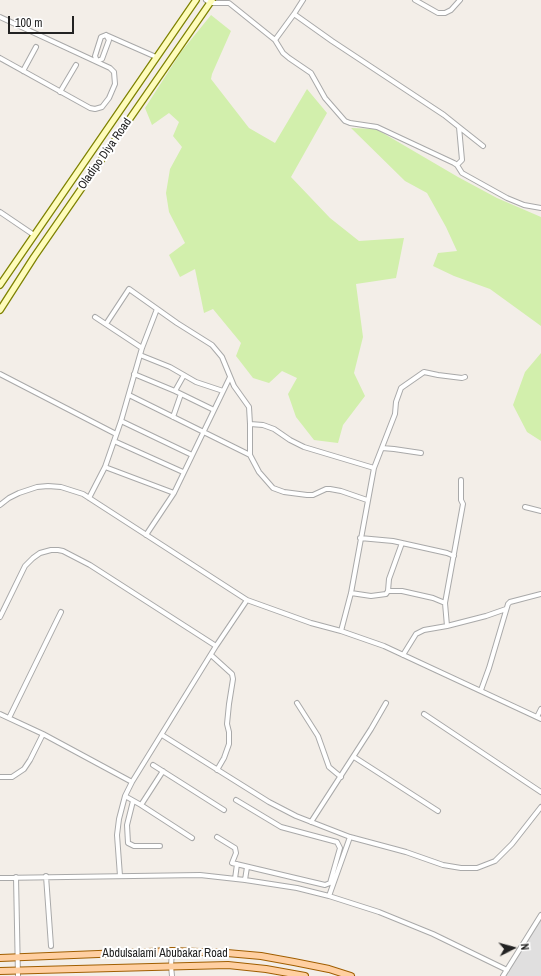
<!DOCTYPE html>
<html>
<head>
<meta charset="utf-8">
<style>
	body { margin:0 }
	#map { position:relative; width:541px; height:976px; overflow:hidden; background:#f3eee8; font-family:"Archivo Narrow",sans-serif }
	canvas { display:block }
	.north { position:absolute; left:493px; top:928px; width:40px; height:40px; -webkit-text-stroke:3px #fff; paint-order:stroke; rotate:84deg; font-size:11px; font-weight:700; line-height:16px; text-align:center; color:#222 }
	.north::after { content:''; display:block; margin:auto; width:14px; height:18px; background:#222; clip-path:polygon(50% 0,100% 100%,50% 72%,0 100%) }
	.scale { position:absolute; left:8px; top:16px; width:66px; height:18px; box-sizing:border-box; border:2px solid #222; border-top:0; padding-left:5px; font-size:12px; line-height:14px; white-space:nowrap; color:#222; -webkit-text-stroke:3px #fff; paint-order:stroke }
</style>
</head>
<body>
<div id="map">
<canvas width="541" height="976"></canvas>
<div class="north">N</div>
<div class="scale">100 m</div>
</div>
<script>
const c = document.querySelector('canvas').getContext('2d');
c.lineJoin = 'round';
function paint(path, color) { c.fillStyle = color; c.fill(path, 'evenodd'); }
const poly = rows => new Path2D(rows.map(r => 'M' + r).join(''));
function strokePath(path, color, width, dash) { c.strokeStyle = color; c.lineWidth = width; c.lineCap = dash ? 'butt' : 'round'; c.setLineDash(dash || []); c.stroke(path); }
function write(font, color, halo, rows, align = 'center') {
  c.font = font + ' "Archivo Narrow",sans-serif'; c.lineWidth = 4; c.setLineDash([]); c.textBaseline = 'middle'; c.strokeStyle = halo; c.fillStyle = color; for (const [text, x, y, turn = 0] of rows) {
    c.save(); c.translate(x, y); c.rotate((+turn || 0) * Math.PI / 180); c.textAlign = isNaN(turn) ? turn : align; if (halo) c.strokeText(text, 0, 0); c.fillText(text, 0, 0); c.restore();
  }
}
paint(poly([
	[541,915,541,976,503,976]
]), '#e0dfdf');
paint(poly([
	[211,15,231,31,212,74,211,79,249,128,275,143,307,89,327,113,291,177,330,218,359,241,404,238,396,278,356,284,363,337,354,373,365,396,343,425,338,443,314,440,296,417,288,394,297,378,282,371,269,383,253,378,236,356,241,343,213,309,204,313,195,269,180,277,169,255,185,243,169,212,166,193,170,169,182,147,173,136,179,122,169,113,152,125,145,108,181,52],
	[351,128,376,129,458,177,497,198,541,217,541,326,490,289,454,276,433,266,438,253,457,251,446,227,427,193,405,181],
	[541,353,541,441,527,432,513,405,525,372]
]), '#d2efac');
const minor = poly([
	[206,0,210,3,229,3,275,40,283,53,289,58,311,73,325,98,345,121,350,123,377,127,454,163,457,165,462,173,507,198,524,205,541,208],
	[415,0,438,13,445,13,451,10,460,0],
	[294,14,303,0],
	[0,17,110,68,114,72,115,84,109,98,102,107,95,109,90,108,0,58],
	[106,35,109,40,102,59,97,61,95,56,101,37,106,35,156,57],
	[275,40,294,14,332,41,444,115,459,127,462,160,457,165],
	[23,71,36,47],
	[60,92,76,65],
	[459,127,483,146],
	[0,212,34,235],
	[95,317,142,348],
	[106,324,129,289,177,323,212,345,222,357,234,386,249,407,250,424,250,455,259,472,273,488,284,492,307,495,313,495,326,489,330,489,341,491,367,500],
	[140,355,170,367,196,382,223,391],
	[0,374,116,434],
	[134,374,175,391,214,410],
	[175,391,184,375],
	[129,395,250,455],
	[173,417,181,394],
	[121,421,192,455],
	[250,424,263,425,274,429,290,440,304,447,374,468],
	[114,441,183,472],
	[382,448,394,449,421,453],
	[105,467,174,493],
	[89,498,105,467,121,421,142,348,157,309],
	[0,505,9,498,19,493,37,487,48,486,61,487,83,494,247,600,311,623,341,631,384,646,541,719],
	[525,507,541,511],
	[146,535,174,493,230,377],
	[360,538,393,541,447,553,454,556],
	[388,591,389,579,402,543],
	[351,593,371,596,386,594,388,591,402,591,433,598,445,603],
	[0,617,25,566,33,558,40,553,51,550,58,550,63,551,90,565,216,646],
	[447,626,486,616,506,609],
	[341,631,351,593,374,468,395,414,396,402,401,388,424,372,438,375,462,378,465,377],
	[211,655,232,674,233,679,229,704,227,724,229,732,229,744,224,758,217,770],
	[403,655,416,634,424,630,447,626,445,603,463,504,461,500,461,480],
	[481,690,489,668,508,604,510,602,541,594],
	[297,703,318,736,329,767,341,777],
	[0,714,43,734,132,782],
	[424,714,541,792],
	[537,717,541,709],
	[9,718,61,612],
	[162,735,269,802,296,816,350,837,406,852,443,865,461,868,477,868,495,861,512,844,541,807],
	[354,757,438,811],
	[153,765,224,810],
	[0,777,12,777,24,769,30,760,43,734],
	[125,796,141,805,192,838],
	[133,801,127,825,128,843,134,846,160,846],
	[141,805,163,771],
	[311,822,371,729,386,703],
	[217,837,235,848,236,853,232,863,325,885,330,883,340,848,337,842,281,827,236,800],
	[46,876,51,946],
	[120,876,117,835,119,819,125,796,132,782,216,646,247,600],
	[16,877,18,976],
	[0,878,200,875,245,880,297,888,329,896,379,912,433,934,507,970],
	[235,879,237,864],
	[245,880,247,867],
	[329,896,350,837],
	[172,951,171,966,172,976],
	[503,976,541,915]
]);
const secondary = poly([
	[0,285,196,0],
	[0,310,34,257,212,0]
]);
const primary = poly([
	[0,958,172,951,227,953,261,956,294,962,329,969,351,976],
	[0,971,228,965,266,969,305,976]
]);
strokePath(minor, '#a9a9a9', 6);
strokePath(secondary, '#7e8200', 8);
strokePath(primary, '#a05e00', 8);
strokePath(minor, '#fff', 4);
strokePath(secondary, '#fefcbb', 5.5);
strokePath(primary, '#ffcfa1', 6);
write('12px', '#222', '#fff', [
	["Oladipo Diya Road",105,154,-55],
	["Abdulsalami Abubakar Road",165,954]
]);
</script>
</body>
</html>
